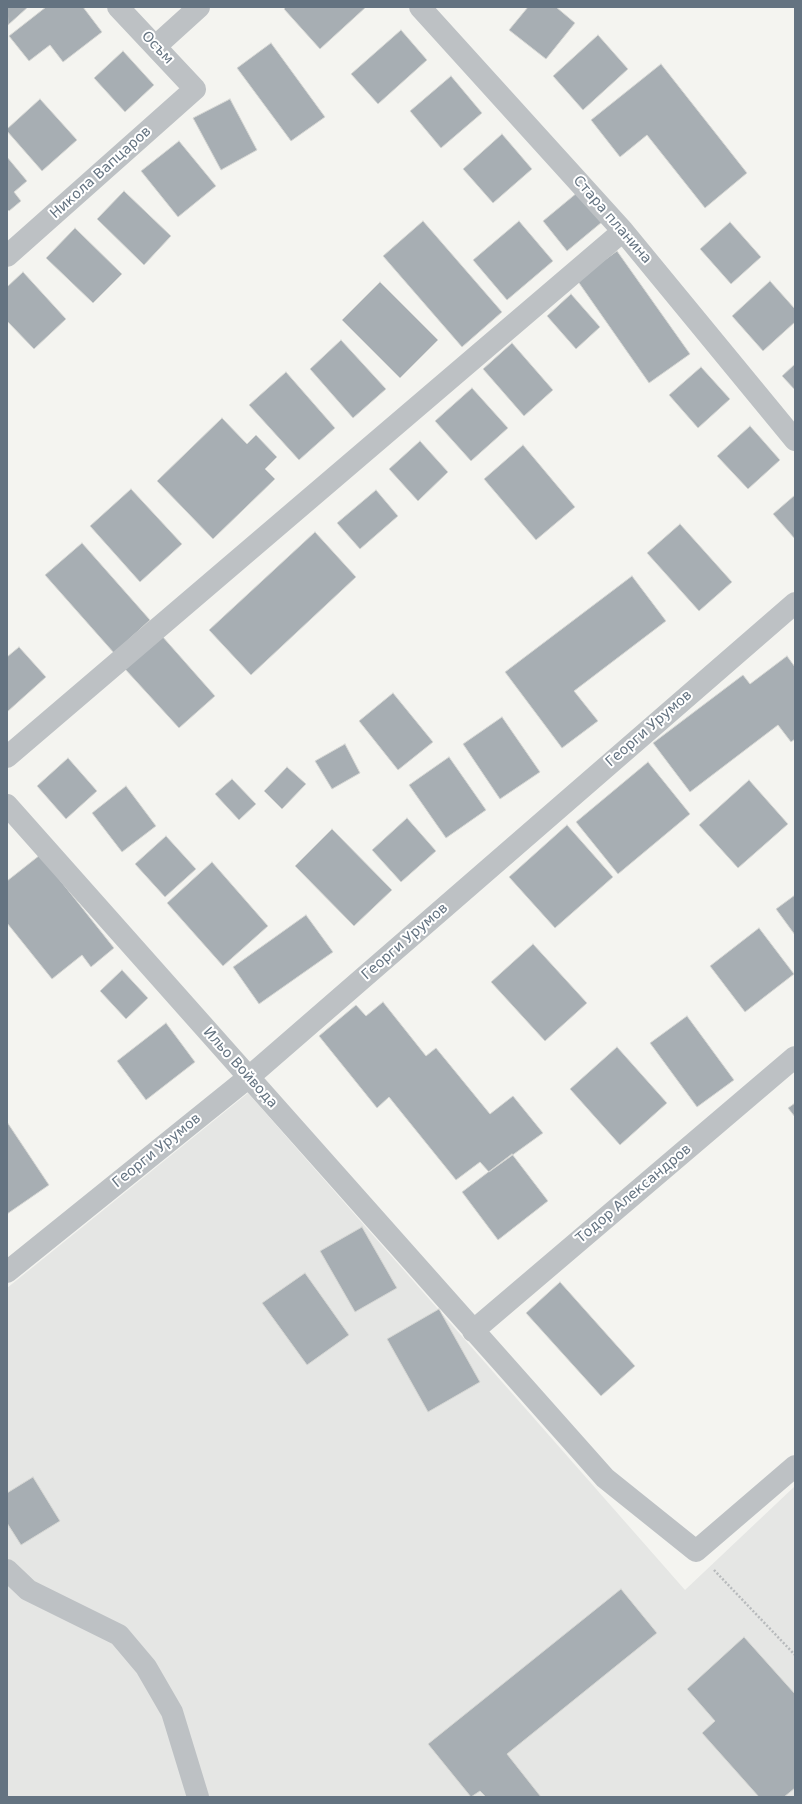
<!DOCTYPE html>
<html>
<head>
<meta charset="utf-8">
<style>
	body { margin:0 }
	#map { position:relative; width:802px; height:1804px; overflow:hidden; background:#f4f4f0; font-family:"DejaVu Sans",sans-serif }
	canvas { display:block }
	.frame { position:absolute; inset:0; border:8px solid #647381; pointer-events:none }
</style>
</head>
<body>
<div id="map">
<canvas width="802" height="1804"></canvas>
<div class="frame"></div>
</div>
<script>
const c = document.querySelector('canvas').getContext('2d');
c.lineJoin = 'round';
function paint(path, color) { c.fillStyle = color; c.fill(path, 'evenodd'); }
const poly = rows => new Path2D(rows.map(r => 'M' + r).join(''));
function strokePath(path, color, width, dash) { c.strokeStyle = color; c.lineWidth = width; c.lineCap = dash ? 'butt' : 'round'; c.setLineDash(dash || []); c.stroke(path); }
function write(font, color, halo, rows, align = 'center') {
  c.font = font + ' "DejaVu Sans",sans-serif'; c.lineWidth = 4; c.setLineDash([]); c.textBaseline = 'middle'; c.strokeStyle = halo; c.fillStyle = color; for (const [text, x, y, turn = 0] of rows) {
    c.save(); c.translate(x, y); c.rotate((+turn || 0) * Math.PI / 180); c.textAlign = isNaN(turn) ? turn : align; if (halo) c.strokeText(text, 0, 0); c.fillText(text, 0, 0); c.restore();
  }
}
paint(poly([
	[248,1093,685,1590,795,1486,795,1797,7,1797,7,1288]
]), '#e5e6e4');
const building = poly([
	[7,7,28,7,8,25,7,7],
	[46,7,83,7,102,32,63,62,50,45,29,61,9,36,46,7],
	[286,7,366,7,320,49,284,9,286,7],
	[528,7,556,7,575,23,546,59,509,30,528,7],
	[401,30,427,60,378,104,351,74,401,30],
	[598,35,628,69,583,110,553,76,598,35],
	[271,43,325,117,291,141,237,68,271,43],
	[123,51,154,85,125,112,94,78,123,51],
	[661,64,747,173,705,208,647,135,620,157,591,120,661,64],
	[451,76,482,113,441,148,410,111,451,76],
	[40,99,77,140,42,171,7,131,7,129,40,99],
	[230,99,257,150,221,170,193,118,230,99],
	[502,134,532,169,493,203,463,169,502,134],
	[179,141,216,186,178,217,141,171,179,141],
	[7,157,27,181,14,192,21,201,9,211,7,209,7,157],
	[124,191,171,236,144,265,97,219,124,191],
	[578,192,602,222,567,251,543,221,578,192],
	[423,221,502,312,462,347,383,256,423,221],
	[519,221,553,261,507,300,473,260,519,221],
	[730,222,761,257,731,284,700,249,730,222],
	[75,228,122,274,93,303,46,258,75,228],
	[617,251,690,354,649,383,577,280,617,251],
	[23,272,66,319,34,349,7,321,7,287,23,272],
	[770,281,795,309,795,322,763,351,732,316,770,281],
	[380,282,438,340,400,378,342,320,380,282],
	[571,294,600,327,576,349,547,316,571,294],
	[341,340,386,389,353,418,310,369,341,340],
	[512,343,553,390,524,416,483,369,512,343],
	[795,364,795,390,782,376,795,364],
	[701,367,730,399,698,428,669,395,701,367],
	[286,372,335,428,299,460,249,405,286,372],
	[472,388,508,428,471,461,435,421,472,388],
	[222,418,247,444,256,435,277,457,265,469,275,479,213,539,157,481,222,418],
	[750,426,780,460,748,489,717,456,750,426],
	[420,441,448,472,418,501,389,469,420,441],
	[523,445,575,507,536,540,484,479,523,445],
	[131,489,182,544,140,582,90,526,131,489],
	[376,490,398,516,360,549,337,523,376,490],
	[795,495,795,539,773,514,795,495],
	[680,524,732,582,699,611,647,553,680,524],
	[315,532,356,577,251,675,209,630,315,532],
	[82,543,150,620,114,653,45,575,82,543],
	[632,576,666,621,574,691,598,721,562,748,505,672,632,576],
	[162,636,215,696,179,728,125,669,162,636],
	[19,647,46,677,7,712,7,657,19,647],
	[787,656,795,667,795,739,791,742,778,725,690,792,653,743,743,675,750,684,787,656],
	[393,693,433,742,398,770,359,721,393,693],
	[502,717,540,772,500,799,463,744,502,717],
	[345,744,360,773,332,789,315,761,345,744],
	[449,757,486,810,446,838,409,785,449,757],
	[68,758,97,791,66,819,37,786,68,758],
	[648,762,690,814,618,874,576,822,648,762],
	[287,767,306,784,282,809,264,791,287,767],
	[232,779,256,804,239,820,215,794,232,779],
	[749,780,788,824,738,868,699,825,749,780],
	[126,786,156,826,122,852,92,813,126,786],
	[407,818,436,851,401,882,372,850,407,818],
	[567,825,613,877,555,928,509,877,567,825],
	[332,829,392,890,354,926,295,866,332,829],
	[166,836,196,869,165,897,135,864,166,836],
	[40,855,114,948,91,967,82,955,52,979,7,923,7,881,40,855],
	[212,862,268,926,223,966,167,903,212,862],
	[795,895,795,935,776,909,795,895],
	[306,915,333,952,259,1004,233,967,306,915],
	[759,928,794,974,745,1012,710,966,759,928],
	[533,944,587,1003,545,1041,491,982,533,944],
	[122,970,148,998,126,1019,100,991,122,970],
	[383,1002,426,1056,436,1048,490,1114,513,1096,543,1133,489,1172,480,1162,456,1180,389,1097,377,1108,319,1036,356,1005,366,1016,383,1002],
	[687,1016,734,1080,697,1107,650,1043,687,1016],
	[166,1023,195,1062,146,1100,117,1061,166,1023],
	[617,1047,667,1103,620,1145,570,1089,617,1047],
	[795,1103,795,1117,788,1108,795,1103],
	[7,1122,49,1185,7,1214,7,1122],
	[512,1154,548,1201,498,1240,462,1192,512,1154],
	[362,1227,397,1288,355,1312,320,1251,362,1227],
	[305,1273,349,1335,307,1365,262,1303,305,1273],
	[560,1282,635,1366,601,1396,526,1313,560,1282],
	[439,1309,480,1382,428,1412,387,1339,439,1309],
	[33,1477,60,1521,21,1545,7,1523,7,1493,33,1477],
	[621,1589,657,1633,507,1754,541,1797,486,1797,480,1791,471,1797,428,1744,621,1589],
	[744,1637,795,1694,795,1788,784,1797,759,1797,702,1733,715,1721,687,1689,744,1637]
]);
paint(building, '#a7aeb3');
strokePath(building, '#d5d6d3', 1);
strokePath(poly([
	[714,1570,795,1655]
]), '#b7babc', 2.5, [2, 2]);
strokePath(poly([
	[420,7,623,231,795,440],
	[156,46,199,7],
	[7,256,195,89,118,7],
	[7,757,623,231],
	[7,805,605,1478,696,1551,795,1466],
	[7,1272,249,1077,795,603],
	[473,1331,795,1057],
	[7,1570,28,1590,119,1635,146,1667,172,1712,198,1797]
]), '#bdc1c4', 22);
write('14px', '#647381', '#fff', [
	["Осъм",157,48,47],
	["Никола Вапцаров",101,173,-42],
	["Стара планина",612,220,49],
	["Георги Урумов",649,729,-41],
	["Георги Урумов",405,942,-41],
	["Ильо Войвода",240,1068,48],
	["Георги Урумов",157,1151,-39],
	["Тодор Александров",634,1194,-40]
]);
</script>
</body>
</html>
